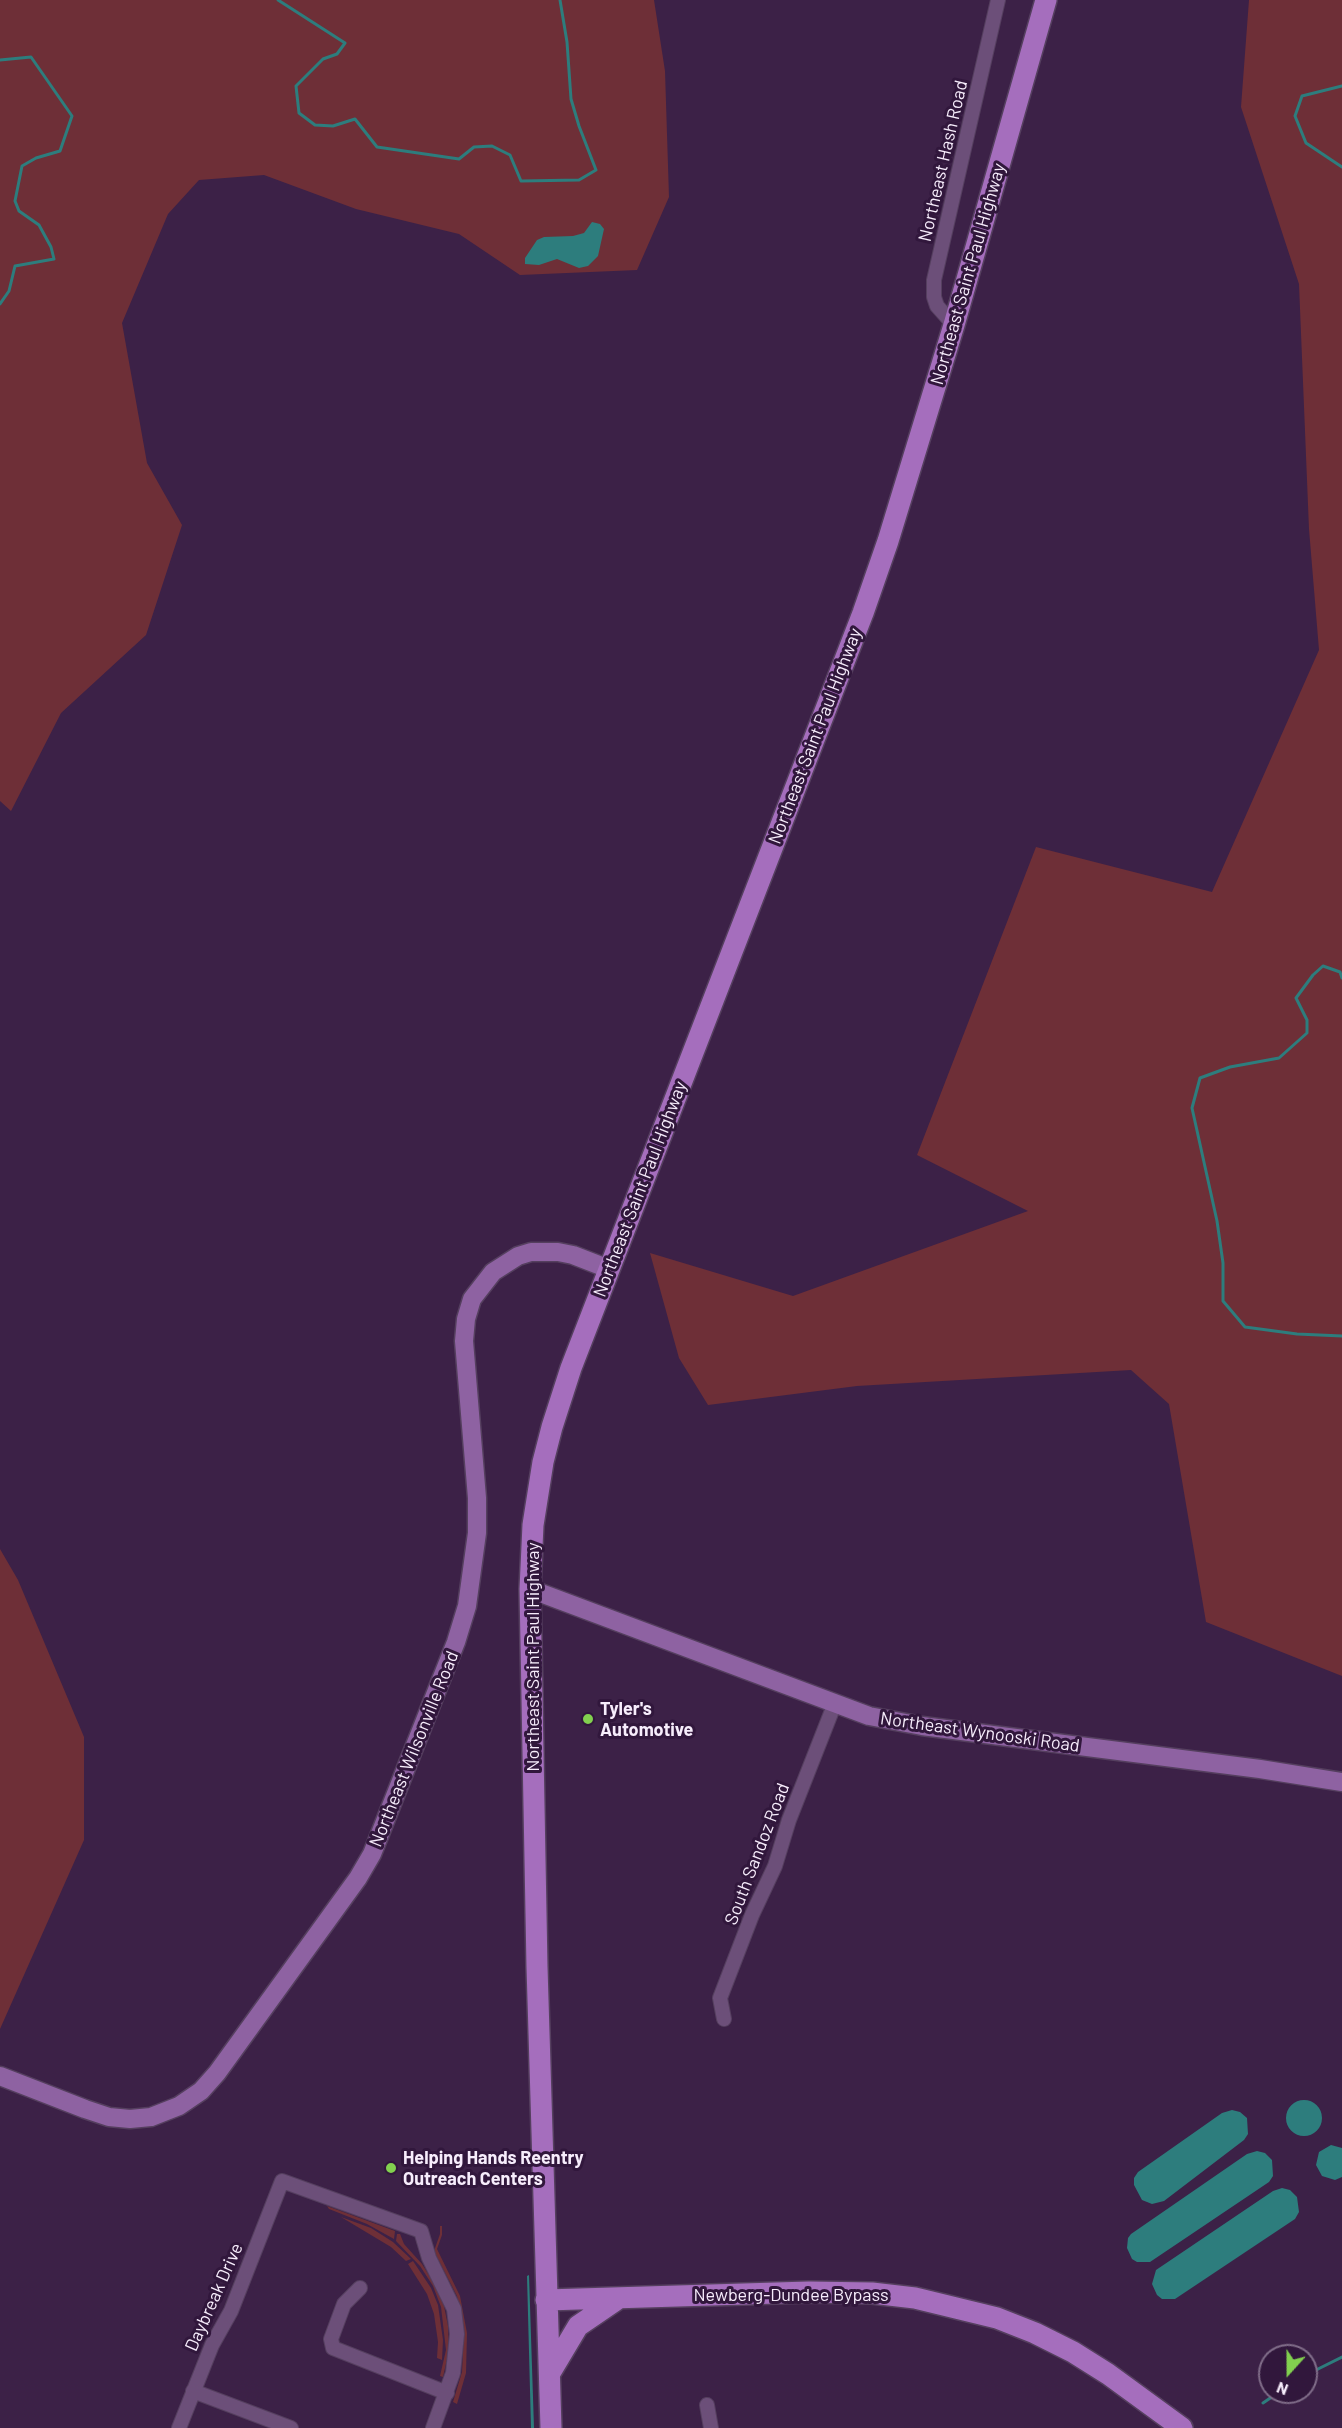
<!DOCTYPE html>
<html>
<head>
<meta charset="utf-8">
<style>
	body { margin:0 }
	#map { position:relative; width:1342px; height:2428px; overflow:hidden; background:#3c2147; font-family:Barlow,sans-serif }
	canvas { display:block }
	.north { position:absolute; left:1258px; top:2344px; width:60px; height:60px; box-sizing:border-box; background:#31173c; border:2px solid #806d89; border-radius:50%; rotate:201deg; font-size:16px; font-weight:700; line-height:24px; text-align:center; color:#f7edfc }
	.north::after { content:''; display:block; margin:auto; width:21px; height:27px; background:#82d04f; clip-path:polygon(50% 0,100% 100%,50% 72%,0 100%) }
</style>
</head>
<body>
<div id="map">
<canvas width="1342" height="2428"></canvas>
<div class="north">N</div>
</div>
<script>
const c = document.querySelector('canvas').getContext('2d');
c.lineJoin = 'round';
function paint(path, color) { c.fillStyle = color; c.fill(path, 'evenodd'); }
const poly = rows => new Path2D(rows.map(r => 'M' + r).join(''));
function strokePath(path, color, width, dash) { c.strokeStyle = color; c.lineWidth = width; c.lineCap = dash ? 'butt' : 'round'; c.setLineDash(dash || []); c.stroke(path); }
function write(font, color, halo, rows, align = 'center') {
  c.font = font + ' Barlow,sans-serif'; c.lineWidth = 6; c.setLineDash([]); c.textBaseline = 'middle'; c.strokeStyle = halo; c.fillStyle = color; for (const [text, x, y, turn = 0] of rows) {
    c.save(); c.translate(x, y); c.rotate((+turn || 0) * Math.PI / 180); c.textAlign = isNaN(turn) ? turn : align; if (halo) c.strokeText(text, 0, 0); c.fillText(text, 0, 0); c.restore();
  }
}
paint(poly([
	[0,0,654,0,665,71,669,197,637,270,520,275,459,234,356,209,264,175,199,180,168,214,122,323,147,463,182,525,146,635,61,713,11,811,0,801],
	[1249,0,1342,0,1342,1676,1206,1622,1169,1404,1131,1370,857,1386,708,1405,679,1358,650,1253,793,1296,1028,1211,917,1155,1036,847,1212,892,1319,650,1309,529,1299,284,1241,107],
	[0,1549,18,1580,84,1737,84,1840,0,2029],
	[327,2206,395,2231,394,2239,367,2224,329,2209],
	[341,2217,371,2228,393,2242,411,2259,406,2261,391,2247],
	[440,2226,442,2226,442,2235,437,2249,460,2296,467,2333,466,2373,457,2404,453,2402,462,2372,464,2333,457,2296,434,2251,440,2234],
	[397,2234,400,2234,404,2244,422,2264,435,2285,444,2306,448,2326,449,2350,443,2377,440,2376,446,2350,441,2307,433,2286,420,2266,396,2241],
	[413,2261,431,2288,438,2305,443,2340,442,2360,437,2358,438,2342,434,2314,427,2294,408,2264]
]), '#6e2f37');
paint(poly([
	[592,222,600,224,604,229,598,256,588,266,579,268,557,259,539,265,525,264,525,258,537,240,544,237,573,236,584,233],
	'1286 2118a18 18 0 1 1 36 0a18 18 0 1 1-36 0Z',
	[1232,2110,1240,2112,1247,2118,1248,2134,1244,2140,1164,2201,1152,2204,1142,2200,1134,2185,1134,2178,1138,2172,1222,2113],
	[1331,2145,1342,2148,1342,2177,1335,2180,1322,2176,1316,2165,1319,2152],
	[1257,2151,1265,2153,1272,2160,1273,2176,1269,2182,1150,2262,1137,2262,1132,2259,1127,2248,1128,2238,1131,2234,1247,2154],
	[1282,2188,1290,2190,1297,2197,1299,2212,1295,2219,1175,2299,1162,2299,1157,2295,1152,2284,1156,2270,1273,2191],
	[529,2275,534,2428,531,2428,527,2276]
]), '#2d7d7d');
strokePath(poly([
	[278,0,345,43,337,54,323,59,296,86,299,113,315,125,333,126,355,119,377,147,459,159,474,147,492,146,510,155,521,181,579,180,596,170,579,126,571,99,567,42,560,0],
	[0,60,31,57,72,116,60,151,36,158,22,166,15,201,19,211,39,225,51,247,54,259,15,266,9,291,0,304],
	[1342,86,1302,96,1295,116,1306,143,1342,167],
	[1342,978,1340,972,1323,966,1313,975,1296,998,1307,1020,1307,1033,1279,1058,1230,1067,1200,1078,1192,1108,1217,1221,1223,1263,1223,1301,1245,1327,1297,1334,1342,1336],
	[1306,2375,1342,2357],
	[1263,2403,1279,2392]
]), '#2d7d7d', 3);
const minor = poly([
	[954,325,937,306,934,297,934,280,998,0],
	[724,2019,720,1998,752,1915,775,1866,789,1820,835,1703],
	[360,2288,344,2304,331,2339,333,2348,447,2393],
	[193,2391,291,2428],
	[707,2405,711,2428],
	[179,2428,212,2345,231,2311,282,2181,421,2231,429,2258,454,2309,457,2334,453,2373,433,2428]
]);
const major = poly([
	[530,1589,869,1716,922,1726,1260,1769,1342,1782],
	[0,2076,85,2109,109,2117,130,2119,151,2117,179,2106,201,2091,217,2073,358,1878,372,1854,456,1642,467,1606,477,1533,477,1498,464,1341,466,1319,472,1299,493,1272,518,1256,531,1252,558,1252,573,1255,609,1269]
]);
const highway = poly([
	[546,2300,809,2292,872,2293,915,2298,997,2318,1035,2333,1073,2352,1108,2374,1182,2428],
	[550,2373,578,2326,619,2298],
	[551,2428,537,1967,530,1589,533,1525,543,1462,552,1427,571,1368,863,613,888,541,954,325,1046,0]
]);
strokePath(minor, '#553f5f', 16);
strokePath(major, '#553f5f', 21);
strokePath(highway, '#553f5f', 24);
strokePath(minor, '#6c4f79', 14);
strokePath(major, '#8e62a2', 18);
strokePath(highway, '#a56ebd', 21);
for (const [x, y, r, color] of [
	[588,1719,6,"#82d04f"],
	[391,2168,6,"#82d04f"]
]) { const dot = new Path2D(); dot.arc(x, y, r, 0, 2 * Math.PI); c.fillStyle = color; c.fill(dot); strokePath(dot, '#31173c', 2); }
write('18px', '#f7edfc', '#31173c', [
	["Northeast Hash Road",943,161,-77],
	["Northeast Saint Paul Highway",968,274,-74],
	["Northeast Saint Paul Highway",815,736,-69],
	["Northeast Saint Paul Highway",640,1189,-69],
	["Northeast Saint Paul Highway",533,1657,-90],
	["Northeast Wynooski Road",980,1732,8],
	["Northeast Wilsonville Road",414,1749,-68],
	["South Sandoz Road",757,1854,-69],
	["Newberg-Dundee Bypass",791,2295],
	["Daybreak Drive",214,2297,-66]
]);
write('bold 18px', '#f7edfc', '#31173c', [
	["Tyler's",600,1709],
	["Automotive",600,1730],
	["Helping Hands Reentry",403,2158],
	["Outreach Centers",403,2179]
], 'left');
</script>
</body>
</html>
